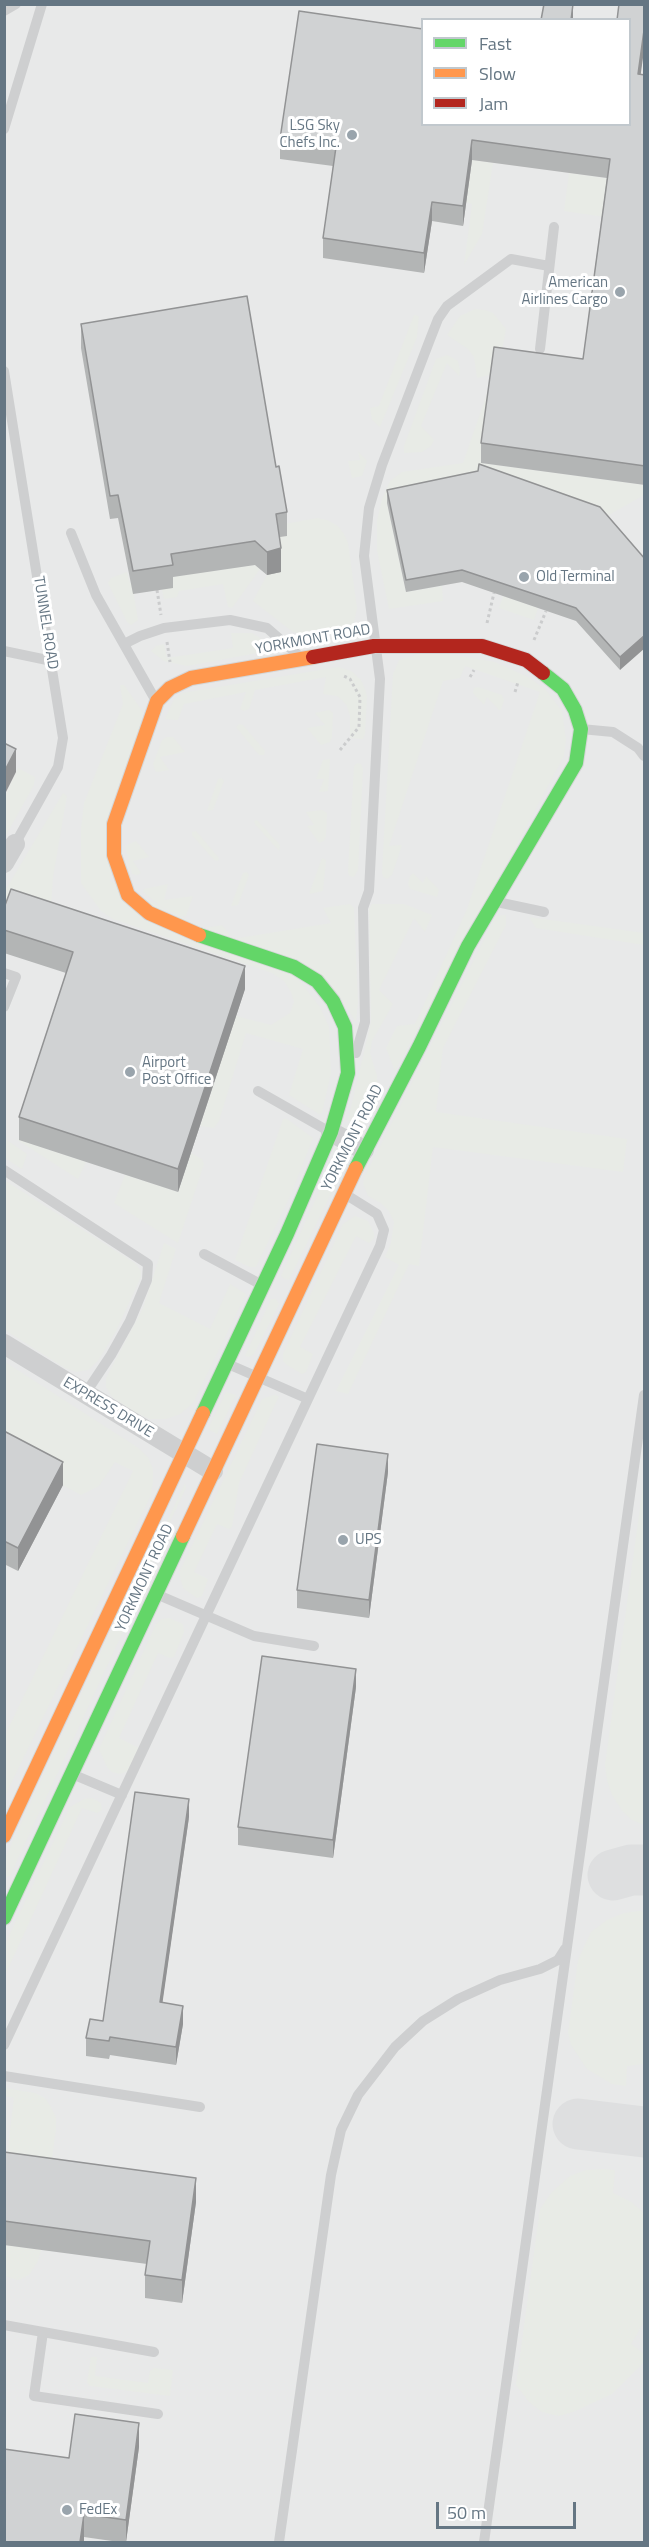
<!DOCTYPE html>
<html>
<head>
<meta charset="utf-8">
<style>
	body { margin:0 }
	#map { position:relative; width:649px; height:2547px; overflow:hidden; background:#f9f9f9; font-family:"Titillium Web",sans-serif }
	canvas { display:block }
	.frame { position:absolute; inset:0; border:6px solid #657683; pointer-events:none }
	.legend { position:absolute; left:421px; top:18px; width:210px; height:108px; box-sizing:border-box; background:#fff; border:2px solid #c1c8cd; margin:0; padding:8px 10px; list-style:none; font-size:18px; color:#657683 }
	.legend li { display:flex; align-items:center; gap:12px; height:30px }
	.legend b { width:30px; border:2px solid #c1c8cd }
	.scale { position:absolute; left:436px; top:2502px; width:140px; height:27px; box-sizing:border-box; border:3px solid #657683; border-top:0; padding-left:8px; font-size:18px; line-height:21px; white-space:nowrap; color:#657683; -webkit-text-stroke:4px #fff; paint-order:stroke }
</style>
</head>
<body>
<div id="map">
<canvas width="649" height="2547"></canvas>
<div class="frame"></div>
<ul class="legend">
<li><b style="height:8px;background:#63d668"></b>Fast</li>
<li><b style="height:8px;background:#ff974d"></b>Slow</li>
<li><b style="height:8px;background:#b3261e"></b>Jam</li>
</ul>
<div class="scale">50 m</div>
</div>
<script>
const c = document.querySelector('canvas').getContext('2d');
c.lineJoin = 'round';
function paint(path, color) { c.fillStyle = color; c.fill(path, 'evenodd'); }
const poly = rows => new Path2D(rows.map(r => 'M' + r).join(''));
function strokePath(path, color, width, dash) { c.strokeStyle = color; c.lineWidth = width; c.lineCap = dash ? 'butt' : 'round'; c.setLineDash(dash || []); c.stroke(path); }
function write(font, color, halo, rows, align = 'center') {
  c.font = font + ' "Titillium Web",sans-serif'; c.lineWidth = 6; c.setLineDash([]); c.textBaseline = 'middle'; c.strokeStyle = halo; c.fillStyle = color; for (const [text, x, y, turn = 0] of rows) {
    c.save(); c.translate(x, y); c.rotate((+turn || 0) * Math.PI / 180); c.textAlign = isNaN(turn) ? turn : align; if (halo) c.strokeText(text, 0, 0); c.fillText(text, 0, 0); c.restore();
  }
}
paint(poly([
	[5,5,644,5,644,2542,5,2542],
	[422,20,630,20,630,124,422,124]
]), '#e8e9e9');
paint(poly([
	[472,160,493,163,482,234,464,265,472,204,466,202],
	[569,173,610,179,605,217,564,211],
	[475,309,485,310,493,313,506,329,499,367,493,374,477,378,474,357,468,349,447,335,460,316],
	[414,315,419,316,417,337,380,427,372,420,370,408,379,406],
	[447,355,458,361,460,370,459,376,447,363,421,426,434,440,431,446,422,452,404,453,404,446,436,359],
	[492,379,481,463,644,485,644,495,600,520,387,503,406,592,442,586,443,601,389,609,377,550,377,521,382,499,390,481,402,472,463,463],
	[358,451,367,461,362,476,352,478,348,461,360,460],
	[317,518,327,520,338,526,344,534,348,543,357,608,354,622,344,632,313,637,293,632,253,601,267,575,281,571,276,537,285,524],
	[255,565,260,569,232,608,228,607,223,584,179,591,177,597,164,599,162,590,171,577],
	[127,572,130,583,132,583,138,620,131,625,127,622,108,583,111,578],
	[503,596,538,608,534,620,499,608],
	[231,633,252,633,265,641,269,645,268,651,187,666,164,661,151,651,156,646,164,644,167,658,233,648],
	[430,651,495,662,530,678,546,690,562,711,566,740,564,756,395,1071,386,1048,397,1026,415,1024,467,909,540,692,465,666,460,678,443,681,389,846,402,845,392,875,387,879,383,877,382,872,393,674,399,660],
	[338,667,351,671,361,680,365,689,367,696,365,734,363,739,350,738,350,716,347,706,342,700,337,696,323,694,326,677,255,690,249,709,244,711,240,709,246,692,184,704,178,720,165,719,174,699,182,693],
	[120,685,124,685,143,712,110,881,294,974,320,1007,329,1027,331,1073,322,1113,319,1114,289,1095,303,1049,246,1033,219,1121,214,1128,200,1126,236,1016,271,1025,290,1013,294,1002,291,992,284,981,272,973,113,919,101,911,81,883,81,828,84,803,123,704],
	[478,687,502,695,504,700,501,710,499,710,487,697,484,705,473,693,474,688],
	[329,710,333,713,332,737,330,742,321,745,307,728,325,725,315,713],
	[239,724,243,725,265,751,264,755,259,755,236,727],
	[167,737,173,737,185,752,160,757,169,770,158,772,155,771,153,764,162,740],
	[330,759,328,791,319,792,324,779,316,779,323,760],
	[357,763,361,764,363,769,358,870,354,877,349,876,348,871,354,766],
	[18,768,35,777,34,785,5,837,5,796],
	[222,778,224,781,213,810,207,811,218,779],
	[63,793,67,796,53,877,51,906,5,931,5,891],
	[322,810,327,813,326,836,324,841,319,843,307,826,314,825,306,812],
	[257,820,280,845,279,851,255,824,254,821],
	[196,831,219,858,218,861,214,860,192,835,192,832],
	[136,841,149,857,133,861,141,873,137,875,132,874,125,846],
	[322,858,326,860,323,891,309,894],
	[247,872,249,875,238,905,231,906,243,873],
	[413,873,423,883,426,876,439,890,437,897,410,889,408,884,410,876],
	[168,884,164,900,193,896,186,916,174,917,143,892,144,889],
	[350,904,354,908,358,1002,356,1022,340,997,206,928,222,925,233,939,331,923,323,908],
	[372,904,404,904,432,915,425,932,414,918,379,990,393,1004,372,1041,370,1053,377,1076,378,1090,363,1124,359,1126,348,1120,371,1022,369,909],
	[506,915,506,925,443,1048,436,1112,627,1139,623,1172,433,1147,419,1266,409,1264,348,1394,336,1391,399,1265,385,1257,391,1243,394,1222,389,1211,381,1203,368,1196,363,1184,365,1176,496,916],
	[529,917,644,933,644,930,644,945,536,928],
	[283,1119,287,1119,313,1138,292,1192,256,1267,250,1267,235,1260],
	[4,1138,27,1154,22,1169,5,1158],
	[16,1139,86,1162,78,1179],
	[191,1153,202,1159,204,1164,178,1243,114,1203,125,1175,178,1192],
	[336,1161,341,1161,345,1165,289,1280,285,1279,281,1276,332,1163],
	[4,1180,135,1263,141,1271,141,1277,116,1331,98,1361,88,1370,76,1372,65,1368,5,1330],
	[355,1216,368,1221,374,1233,374,1238,369,1243,356,1236,300,1347,313,1354,306,1372,302,1374,287,1365,283,1361,283,1354,343,1224],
	[164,1243,176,1249,159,1303,210,1329,230,1284,246,1294,193,1403,180,1414,166,1419,150,1419,136,1413,112,1397,106,1387,106,1378,143,1308],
	[271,1299,276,1299,279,1304,254,1354,249,1357,245,1356],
	[5,1362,137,1447,148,1457,153,1469,153,1481,151,1495,5,1796,4,1737,133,1471,115,1462,99,1486,81,1495,5,1454],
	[226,1392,236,1395,217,1434,208,1429],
	[274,1395,279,1396,239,1483,232,1527,229,1529,217,1524,194,1572,208,1579,202,1596,197,1598,183,1588,179,1573,262,1399],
	[644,1478,644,1825,632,1820,623,1812,612,1795,607,1780,605,1765],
	[185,1483,186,1488,149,1566,145,1568],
	[169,1618,183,1624,184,1632,174,1657,170,1658,158,1653,119,1738,139,1748,128,1771,120,1774,112,1772,107,1767,99,1749,156,1624,162,1619],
	[123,1621,127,1623,10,1876,5,1877,5,1858,113,1626],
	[92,1798,101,1803,102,1810,97,1813,82,1808,5,1975,4,1946,70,1807,84,1799],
	[639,1911,644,1912,644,2064,627,2066,626,2086,612,2084,587,2069,571,2045,568,2033,578,1960,591,1932,607,1920,624,1913],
	[5,2088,35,2093,45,2098,51,2107,56,2118,56,2129,49,2181,5,2171,14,2098,5,2096],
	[602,2169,615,2170,613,2193,631,2202,644,2213,644,2322,631,2344,644,2354,644,2362,612,2394,573,2412,559,2416,550,2414,542,2412,529,2402,516,2385,540,2209,552,2192,570,2176,586,2170],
	[4,2245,41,2250,38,2261,29,2275,18,2280,5,2276],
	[91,2357,97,2357,95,2376,148,2383,150,2371,154,2368,173,2370,170,2396,90,2386,87,2382]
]), '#e8ebe6');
strokePath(poly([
	[613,1875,631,1870,644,1870],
	[578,2124,644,2132]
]), '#dedfe0', 51);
const fast = poly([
	[199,935,294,967,317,981,333,1001,345,1027,348,1073,331,1132,287,1234,203,1413],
	[356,1168,419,1047,468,946,576,763,581,729,575,710,563,689,543,673],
	[4,1918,183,1536]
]);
const slow = poly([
	[199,935,149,913,128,895,114,855,114,824,157,701,170,688,191,678,313,657],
	[183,1536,356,1168],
	[4,1836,203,1413]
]);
const jam = poly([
	[313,657,374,646,482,646,526,660,543,673]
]);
strokePath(fast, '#d5d6d7', 16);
strokePath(slow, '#d5d6d7', 16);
strokePath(jam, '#d5d6d7', 16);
strokePath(poly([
	[157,590,161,615],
	[487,623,494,593],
	[534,640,546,611],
	[167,642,170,662],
	[470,677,474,670],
	[515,692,518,682],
	[340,750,359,727,360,697,350,679,342,675]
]), '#cbcccd', 3, [3, 3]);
strokePath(poly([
	[4,11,16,4],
	[4,129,42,4],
	[540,349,554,227],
	[4,371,63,738,58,767,15,844],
	[71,533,96,595,156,701],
	[124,644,140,636,164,628,230,620,267,628,297,654],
	[4,651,52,661],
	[581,729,613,732,638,748,644,756],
	[497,902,544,912],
	[4,973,16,977,4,1007],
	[356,1053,365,1022,363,908,369,891,380,679,364,556,369,508,382,465,429,342,438,319,447,306,511,259,549,266],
	[258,1091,330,1132],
	[4,1170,148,1264,147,1280,130,1321,111,1355,85,1394],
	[204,1254,262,1285],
	[228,1364,308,1399],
	[156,1594,254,1636,314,1646],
	[72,1774,122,1795],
	[4,2045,380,1246,384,1230,377,1214,345,1194],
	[4,2076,200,2107],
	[4,2325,154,2352],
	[43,2332,34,2396,158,2414],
	[279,2542,331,2175,341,2130,358,2095,395,2047,423,2021,458,1999,500,1980,540,1969,558,1960,565,1949],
	[484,2542,644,1395]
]), '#cecfd0', 10);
strokePath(poly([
	[4,863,15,844],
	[331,1132,364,1150],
	[4,1344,213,1471]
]), '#cecfd0', 20);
strokePath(fast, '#63d668', 14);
strokePath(slow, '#ff974d', 14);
strokePath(jam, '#b3261e', 14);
paint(poly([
	[645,4,645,43,640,74,645,75,645,485,481,463,481,443,583,359,607,178,472,160,463,226,432,221,424,273,323,258,323,238,333,166,280,159,280,139,423,124,630,124],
	[81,324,276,467,287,512,287,536,280,537,281,572,267,575,255,565,173,577,173,588,133,594,118,518,110,519,81,348],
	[387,490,645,559,620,670,576,621,462,582,406,592,387,503],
	[4,908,245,989,178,1192,19,1140,19,1117,66,973,4,953],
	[4,1431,63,1485,18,1571,4,1564],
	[388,1472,369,1618,297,1608,297,1590],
	[356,1687,333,1858,238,1845,238,1827],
	[189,1817,162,2003,183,2024,176,2065,110,2055,109,2059,86,2056,86,2038,103,2021],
	[4,2152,196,2202,182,2303,145,2298,145,2275,147,2264,4,2245],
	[139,2447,126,2542,119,2542,84,2537,84,2542,4,2542,69,2458]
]), '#b3b5b5');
paint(poly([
	[573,4,573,20,571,20],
	[645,23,645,43,638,94,638,74],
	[472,140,472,160,463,226,463,206],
	[432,202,432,221,424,273,424,253],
	[281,548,281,572,267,575,267,552],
	[645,635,645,648,620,670,620,657],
	[16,749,16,772,4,796,4,772],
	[245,966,245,989,178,1192,178,1169],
	[388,1454,388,1472,369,1618,369,1600],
	[63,1462,63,1485,18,1571,18,1548],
	[356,1669,356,1687,333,1858,333,1840],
	[189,1799,189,1817,160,2020,160,2002],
	[183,2006,183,2024,176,2065,176,2047],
	[196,2178,196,2202,182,2303,182,2280],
	[139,2423,139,2447,126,2542,126,2520],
	[84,2514,84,2542,80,2542]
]), '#929394');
const building = poly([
	[544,4,573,4,571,20,541,20,544,4],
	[619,4,645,4,645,23,638,74,645,75,645,466,481,443,494,347,583,359,610,159,472,140,463,206,432,202,424,253,323,238,336,147,280,139,299,11,423,29,423,124,630,124,630,20,617,20,619,4],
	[247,296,276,467,279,466,287,512,276,514,281,548,267,552,255,541,171,554,173,565,133,571,118,495,110,496,81,324,247,296],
	[479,464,600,507,645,559,645,635,620,657,576,608,462,570,406,580,387,490,478,471,479,464],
	[4,743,16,749,4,772,4,743],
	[11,889,245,966,178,1169,19,1117,73,952,4,930,4,908,11,889],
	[4,1431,63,1462,18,1548,4,1541,4,1431],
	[317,1444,388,1454,369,1600,297,1590,317,1444],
	[262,1656,356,1669,333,1840,238,1827,262,1656],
	[135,1792,189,1799,160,2002,183,2006,176,2047,110,2037,109,2041,86,2038,90,2019,103,2021,135,1792],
	[4,2152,196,2178,182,2280,145,2275,150,2241,4,2221,4,2152],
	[75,2414,139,2423,126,2520,84,2514,80,2542,4,2542,4,2449,69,2458,75,2414]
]);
paint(building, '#d0d2d3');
strokePath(building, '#929394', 1.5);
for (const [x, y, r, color] of [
	[352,135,6,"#99a4ac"],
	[620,292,6,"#99a4ac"],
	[524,577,6,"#99a4ac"],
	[130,1072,6,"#99a4ac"],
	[343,1540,6,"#99a4ac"],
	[67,2510,6,"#99a4ac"]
]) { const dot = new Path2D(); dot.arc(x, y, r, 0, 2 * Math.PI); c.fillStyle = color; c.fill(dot); strokePath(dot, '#fff', 2); }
write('15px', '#657683', '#fff', [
	["LSG Sky",340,126,"right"],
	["Chefs Inc.",340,143,"right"],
	["American",608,283,"right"],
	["Airlines Cargo",608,300,"right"],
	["Old Terminal",536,577],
	["Airport",142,1063],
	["Post Office",142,1080],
	["UPS",355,1540],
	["FedEx",79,2510]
], 'left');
write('15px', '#657683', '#fff', [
	["TUNNEL ROAD",45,623,81],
	["YORKMONT ROAD",313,640,-10],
	["YORKMONT ROAD",353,1138,-63],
	["EXPRESS DRIVE",108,1408,31],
	["YORKMONT ROAD",145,1578,-65]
]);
</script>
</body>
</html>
